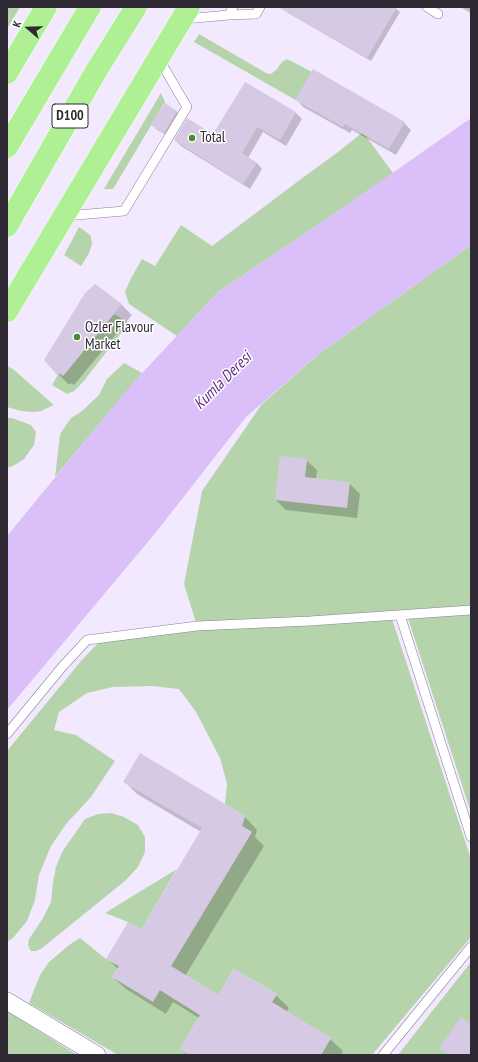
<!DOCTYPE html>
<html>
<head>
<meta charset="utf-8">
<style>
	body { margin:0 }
	#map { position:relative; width:478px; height:1062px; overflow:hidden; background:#f3e9fe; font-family:"PT Sans Narrow",sans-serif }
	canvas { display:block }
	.frame { position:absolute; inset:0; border:8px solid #2e2933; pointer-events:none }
	.north { position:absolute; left:8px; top:8px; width:40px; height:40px; -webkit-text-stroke:3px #fff; paint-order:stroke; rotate:290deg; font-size:11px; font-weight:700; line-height:16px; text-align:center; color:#2e2933 }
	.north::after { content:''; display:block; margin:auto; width:14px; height:18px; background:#2e2933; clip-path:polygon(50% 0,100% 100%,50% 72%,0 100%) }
</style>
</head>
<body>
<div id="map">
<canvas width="478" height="1062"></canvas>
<div class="frame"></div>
<div class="north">K</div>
</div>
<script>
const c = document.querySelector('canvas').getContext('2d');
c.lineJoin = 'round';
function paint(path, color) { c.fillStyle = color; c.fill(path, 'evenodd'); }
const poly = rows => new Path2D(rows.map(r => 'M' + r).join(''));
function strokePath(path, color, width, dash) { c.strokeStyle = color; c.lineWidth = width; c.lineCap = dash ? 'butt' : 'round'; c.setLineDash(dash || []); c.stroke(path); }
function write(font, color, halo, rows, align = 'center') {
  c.font = font + ' "PT Sans Narrow",sans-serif'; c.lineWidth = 3; c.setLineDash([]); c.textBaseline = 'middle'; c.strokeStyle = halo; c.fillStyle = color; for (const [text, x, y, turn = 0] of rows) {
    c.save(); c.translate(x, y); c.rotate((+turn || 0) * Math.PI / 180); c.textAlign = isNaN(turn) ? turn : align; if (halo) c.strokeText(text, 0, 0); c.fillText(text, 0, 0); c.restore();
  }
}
paint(poly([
	[7,7,20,7,7,29],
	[199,34,266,73,271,74,277,69,282,62,287,59,293,62,312,72,306,89,299,102,194,42],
	[161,93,165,102,113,189,104,189],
	[363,132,393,173,344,207,217,293,177,336,129,304,125,292,130,280,142,259,155,266,181,225,212,246,301,179,338,152],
	[79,227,85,231,91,236,92,244,89,253,81,266,64,255],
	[471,245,471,813,407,615,391,616,471,859,471,937,372,1055,321,1055,331,1038,271,1003,277,994,234,969,218,995,171,966,252,832,242,826,245,816,225,804,227,784,220,758,196,712,179,689,152,686,113,687,87,693,59,712,54,730,76,735,115,761,91,797,66,824,51,846,39,875,35,900,27,921,13,938,7,942,7,751,81,661,103,638,197,626,184,584,202,491,262,404,320,353],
	[114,314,129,323,83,382,74,391,67,394,52,385,59,373,64,375],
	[124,363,142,373,55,477,60,434,71,418,82,411,99,395,107,379],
	[7,366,13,369,54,405,41,411,33,412,21,411,7,407],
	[7,418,12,418,31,425,36,432,34,445,24,459,13,466,7,468],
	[111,813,124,817,138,825,145,837,145,852,138,867,126,880,41,949,36,951,31,951,28,945,29,939,43,918,51,902,53,882,56,867,62,852,85,819,98,814],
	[177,869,141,930,128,922,105,913],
	[80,938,106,959,119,966,112,977,160,990,200,1015,180,1049,189,1055,118,1055,29,1003,40,975,49,962,69,945],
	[471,962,471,1055,398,1055,430,1014],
	[7,1011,77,1055,7,1055]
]), '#b6d4ab');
paint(poly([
	[471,118,471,245,320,353,246,417,157,531,7,710,7,536,132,384,217,293,344,207]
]), '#dbbff8');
paint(poly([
	[286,7,394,7,400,12,371,61,288,13,285,10],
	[460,7,471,7,471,13],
	[246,83,296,113,302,119,286,146,263,132,248,158,257,163,262,169,250,189,181,146,175,140,214,136],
	[297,100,404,123,411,130,396,155,352,130,350,133,303,107],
	[165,105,177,112,180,116,168,136,156,129,153,125],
	[121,304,132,315,74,385,70,383,69,385,45,360],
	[306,460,317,470,316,479,349,483,360,494,357,518,286,510,276,500],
	[124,781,245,817,257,830,255,837,264,846,185,976,219,996,276,995,289,1008,286,1012,330,1039,343,1051,341,1055,187,1055,181,1049,199,1018,173,1002,166,1014,126,989,113,977,118,969,108,959,141,931,201,832,137,794]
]), '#0003');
paint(poly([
	[278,7,397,7,367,58],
	[313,69,405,122,389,149,345,124,343,127,295,100],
	[245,82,296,112,280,140,257,127,242,153,257,163,243,184,174,140,187,118,213,134],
	[165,103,177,111,164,133,151,125],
	[95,284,122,304,63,376,59,373,58,376,44,360,85,293],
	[280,456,307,459,305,477,350,482,347,508,275,500],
	[140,753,245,816,242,826,252,832,171,966,218,995,234,969,277,994,272,1002,331,1038,321,1055,189,1055,180,1049,200,1015,160,990,153,1002,112,977,119,966,106,959,128,922,141,930,202,828,123,782],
	[461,1017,471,1024,471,1055,449,1055,439,1048]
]), '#d6c9e3');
const service = poly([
	[427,7,438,14],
	[229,15,256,14,260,7],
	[184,19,229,15,233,7],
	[65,216,124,211,187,107,159,59],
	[400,615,471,837],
	[7,734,62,667,87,640,197,626,310,621,471,610],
	[383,1055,471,947]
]);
const minor = poly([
	[7,1001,97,1055]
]);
const trunk = poly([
	[7,73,46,7],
	[7,147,90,7],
	[7,226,95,73,136,7],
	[7,311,189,7]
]);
strokePath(service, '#8a7f96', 10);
strokePath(minor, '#8a7f96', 18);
strokePath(trunk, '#fff', 23);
strokePath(service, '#fff', 9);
strokePath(minor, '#fff', 17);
strokePath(trunk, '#aef093', 22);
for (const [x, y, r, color] of [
	[192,138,4,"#4b8b2d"],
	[77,337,4,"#4b8b2d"]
]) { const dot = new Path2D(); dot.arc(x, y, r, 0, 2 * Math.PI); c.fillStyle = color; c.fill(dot); strokePath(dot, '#fff', 1.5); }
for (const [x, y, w] of [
	[70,116,36]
]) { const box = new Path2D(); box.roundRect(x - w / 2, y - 12, w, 24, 3); c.fillStyle = '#fff'; c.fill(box); strokePath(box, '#2e2933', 1); }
write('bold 14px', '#2e2933', null, [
	["D100",70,116]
]);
write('15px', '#2e2933', '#fff', [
	["Total",200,138],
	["Ozler Flavour",85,328],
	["Market",85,345]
], 'left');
write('italic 16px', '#5f3282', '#fff', [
	["Kumla Deresi",223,381,-45]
]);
</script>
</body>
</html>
